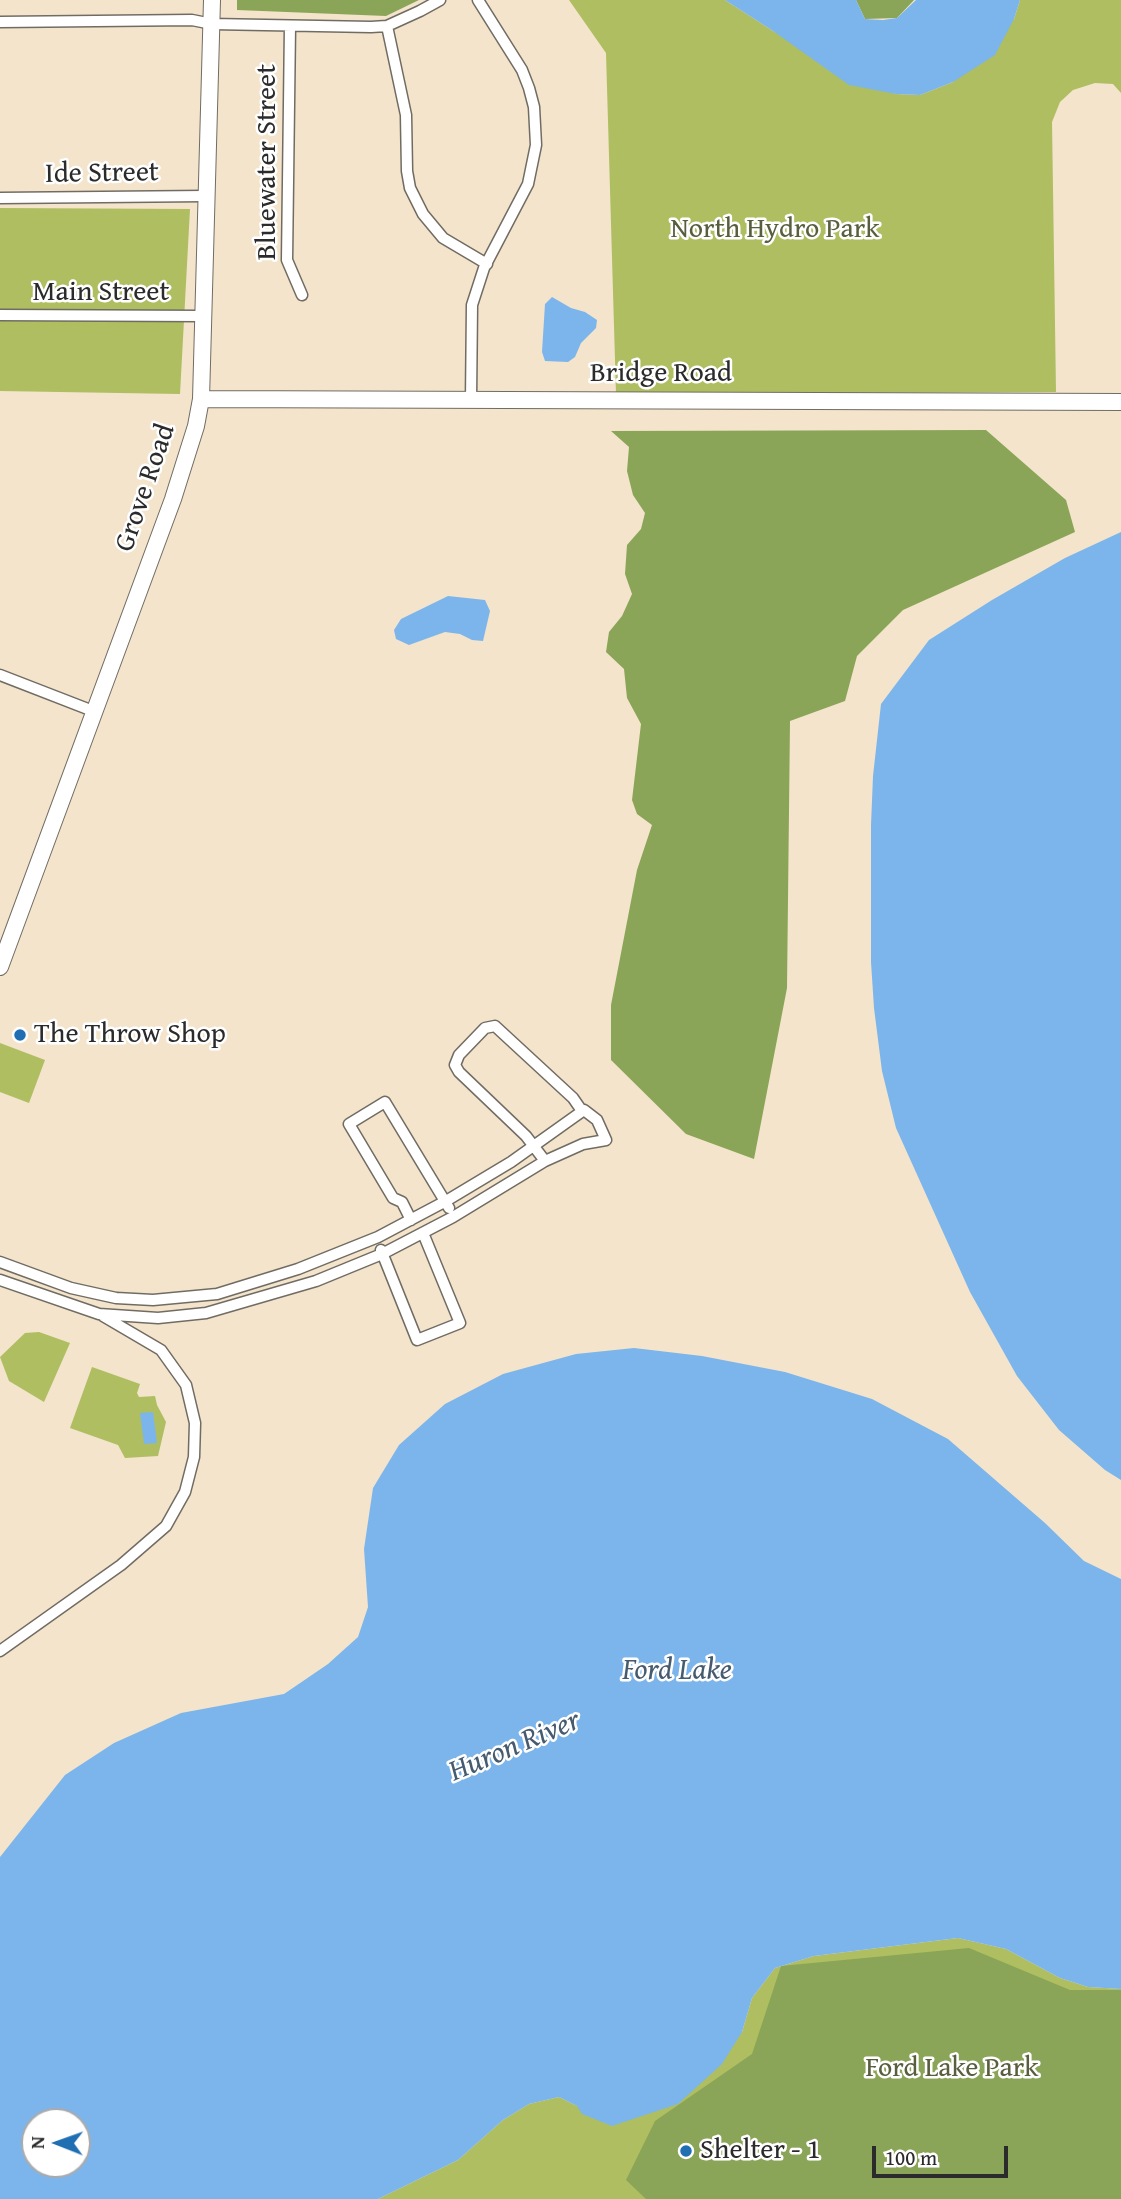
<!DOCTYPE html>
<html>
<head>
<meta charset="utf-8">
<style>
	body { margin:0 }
	#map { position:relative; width:1121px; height:2199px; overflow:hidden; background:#f3e4cb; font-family:"Gentium Book Plus",serif }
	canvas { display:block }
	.north { position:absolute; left:21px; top:2108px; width:70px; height:70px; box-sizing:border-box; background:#fff; border:2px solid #aaa; border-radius:50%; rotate:271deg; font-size:19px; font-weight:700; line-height:28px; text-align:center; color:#2b2b2b }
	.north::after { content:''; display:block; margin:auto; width:24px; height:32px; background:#1f6fb2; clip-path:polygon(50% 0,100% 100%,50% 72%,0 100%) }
	.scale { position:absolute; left:872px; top:2146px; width:136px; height:32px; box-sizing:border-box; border:4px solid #2b2b2b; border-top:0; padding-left:9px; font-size:21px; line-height:24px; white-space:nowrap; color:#2b2b2b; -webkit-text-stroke:5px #fff; paint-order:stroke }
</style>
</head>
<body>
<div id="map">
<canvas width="1121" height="2199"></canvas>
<div class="north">N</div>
<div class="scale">100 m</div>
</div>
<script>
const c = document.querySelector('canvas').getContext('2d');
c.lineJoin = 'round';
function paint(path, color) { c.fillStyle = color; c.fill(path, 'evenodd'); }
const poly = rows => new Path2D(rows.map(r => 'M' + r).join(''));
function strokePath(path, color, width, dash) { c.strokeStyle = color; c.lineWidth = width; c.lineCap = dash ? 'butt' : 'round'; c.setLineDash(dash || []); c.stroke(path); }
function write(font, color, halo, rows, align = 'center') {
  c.font = font + ' "Gentium Book Plus",serif'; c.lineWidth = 5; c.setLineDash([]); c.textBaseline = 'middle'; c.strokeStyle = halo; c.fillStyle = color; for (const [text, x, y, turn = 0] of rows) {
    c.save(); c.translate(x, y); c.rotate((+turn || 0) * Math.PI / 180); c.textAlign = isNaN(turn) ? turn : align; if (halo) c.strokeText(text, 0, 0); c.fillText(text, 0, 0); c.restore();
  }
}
paint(poly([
	[569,0,725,0,773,31,896,94,920,95,953,82,1014,19,1020,0,1121,0,1121,93,1113,84,1095,83,1073,90,1060,102,1052,122,1056,392,616,394,606,53],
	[0,208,190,209,180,394,0,391],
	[0,1043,45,1060,29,1103,0,1092],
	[39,1332,70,1343,44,1402,9,1381,0,1357,25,1333],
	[92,1367,140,1384,137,1393,139,1397,155,1396,157,1405,166,1422,158,1456,125,1458,118,1445,70,1428],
	[958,1938,1006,1949,1060,1978,1088,1987,1121,1989,1121,2199,378,2199,458,2160,503,2120,529,2104,559,2097,577,2106,742,2032,752,1998,775,1968,814,1956]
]), '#aebe61');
paint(poly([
	[237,0,419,0,386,16,237,10],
	[856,0,914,0,897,18,865,19],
	[986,430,1066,500,1075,532,903,610,857,656,845,701,790,721,787,988,754,1159,686,1134,611,1060,611,1005,637,870,652,825,637,814,632,800,641,724,627,698,624,669,606,652,609,632,622,616,632,594,625,574,627,545,641,529,645,513,633,495,627,471,629,447,611,431],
	[969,1948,1070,1990,1121,1990,1121,2199,646,2199,626,2180,655,2121,752,2054,781,1966]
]), '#8aa557');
paint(poly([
	[725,0,856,0,865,19,883,20,897,18,916,0,1020,0,1014,19,995,55,953,82,920,95,896,94,849,85,773,31],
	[552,297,571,308,585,312,597,320,596,328,581,343,575,357,568,362,545,361,542,352,545,304],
	[1121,532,1121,1480,1105,1470,1059,1430,1017,1376,970,1292,896,1128,882,1071,874,1008,871,962,871,825,873,776,881,704,929,640,992,600,1065,558],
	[448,596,485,600,490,611,483,641,472,640,460,634,445,632,409,645,396,639,394,630,401,619],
	[634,1348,702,1356,785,1372,872,1399,948,1439,1045,1523,1084,1561,1121,1579,1121,1989,1088,1987,1060,1978,1006,1949,958,1938,814,1956,775,1968,752,1998,742,2032,722,2064,678,2104,612,2126,582,2114,577,2106,559,2097,529,2104,503,2120,458,2160,378,2199,0,2199,0,1857,65,1775,114,1743,181,1713,284,1694,328,1664,358,1637,368,1607,364,1549,373,1488,399,1445,445,1404,503,1374,576,1354],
	[35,2122,77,2122,77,2164,35,2164],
	[153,1412,157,1443,144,1444,140,1413]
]), '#7cb5ec');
const street = poly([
	[0,22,192,20,212,24,371,27,387,26,420,11,440,0],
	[290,26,287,260,302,295],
	[387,26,406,115,407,171,410,188,423,214,443,238,487,264],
	[0,198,205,196],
	[0,315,202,316],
	[471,400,472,305,484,268,528,184,536,145,534,107,529,88,522,70,478,0],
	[0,675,93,711],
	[545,1161,526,1136,459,1072,455,1065,459,1055,485,1028,495,1026,573,1098,582,1111],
	[411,1220,402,1202,393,1198,349,1124,385,1102,449,1208],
	[381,1250,417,1340,460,1323,423,1233],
	[0,1262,71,1288,116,1298,153,1300,217,1294,298,1269,378,1237,446,1201,511,1162,584,1110,597,1120,606,1140,583,1144,545,1161,453,1217,382,1254,316,1281,206,1313,158,1318,99,1314,0,1280],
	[0,1651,121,1565,166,1526,185,1492,194,1457,195,1423,186,1385,161,1350,103,1316]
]);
const secondary = poly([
	[201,399,1121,402],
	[0,967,173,499,196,426,201,399,212,0]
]);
strokePath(street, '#716c63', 13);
strokePath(secondary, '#716c63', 18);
strokePath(street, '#fff', 10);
strokePath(secondary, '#fff', 16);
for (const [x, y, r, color] of [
	[20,1035,7,"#1f6fb2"],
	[686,2151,7,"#1f6fb2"]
]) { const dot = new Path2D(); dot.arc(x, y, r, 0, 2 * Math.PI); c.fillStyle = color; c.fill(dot); strokePath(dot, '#fff', 2.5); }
write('28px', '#2b2b2b', '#fff', [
	["Bluewater Street",268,162,-90],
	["Ide Street",102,174,-1],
	["Main Street",101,293],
	["Bridge Road",661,374],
	["Grove Road",146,488,-71]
]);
write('28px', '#595e3e', '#fff', [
	["North Hydro Park",775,230],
	["Ford Lake Park",952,2069]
]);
write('28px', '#2b2b2b', '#fff', [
	["The Throw Shop",34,1035],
	["Shelter - 1",700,2151]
], 'left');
write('italic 30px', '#475b6f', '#fff', [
	["Ford Lake",677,1671],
	["Huron River",515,1747,-23]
]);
</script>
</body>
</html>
